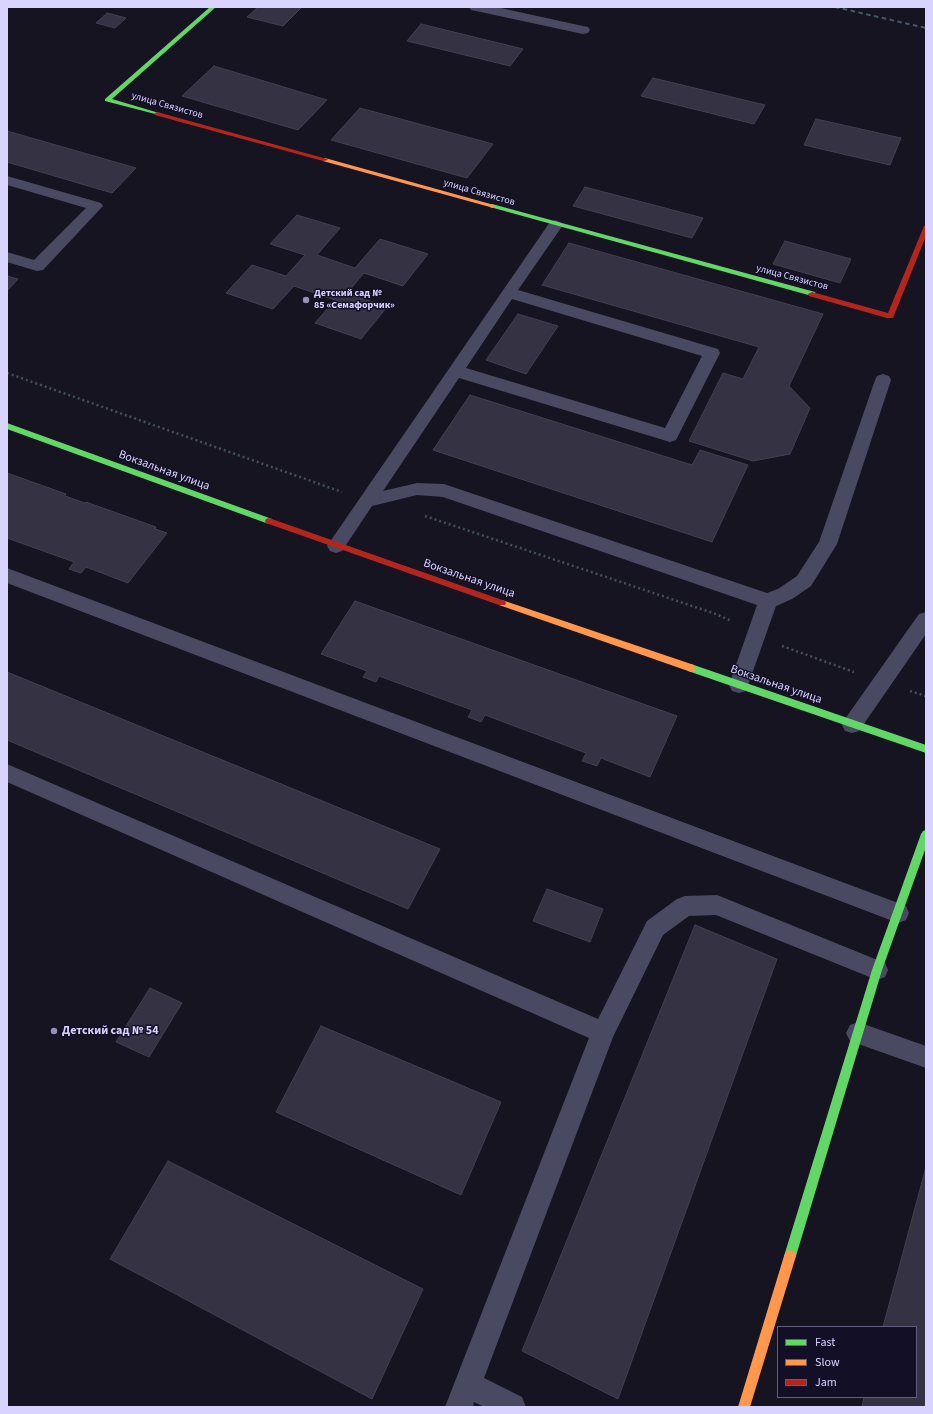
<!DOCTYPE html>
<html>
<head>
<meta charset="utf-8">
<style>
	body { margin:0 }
	#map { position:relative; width:933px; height:1414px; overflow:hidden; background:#161421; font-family:"Source Sans 3",sans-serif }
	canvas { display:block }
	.frame { position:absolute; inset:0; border:8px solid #d9d4ff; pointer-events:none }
	.legend { position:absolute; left:777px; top:1326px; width:140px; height:72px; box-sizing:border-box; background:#130f26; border:1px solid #625e7d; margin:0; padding:5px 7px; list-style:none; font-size:12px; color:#d9d4ff }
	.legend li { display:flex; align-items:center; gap:8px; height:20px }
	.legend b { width:20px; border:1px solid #625e7d }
</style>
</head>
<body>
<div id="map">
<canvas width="933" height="1414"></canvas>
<div class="frame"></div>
<ul class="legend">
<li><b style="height:5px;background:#63d668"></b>Fast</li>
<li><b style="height:5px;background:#ff974d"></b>Slow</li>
<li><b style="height:5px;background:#b3261e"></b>Jam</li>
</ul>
</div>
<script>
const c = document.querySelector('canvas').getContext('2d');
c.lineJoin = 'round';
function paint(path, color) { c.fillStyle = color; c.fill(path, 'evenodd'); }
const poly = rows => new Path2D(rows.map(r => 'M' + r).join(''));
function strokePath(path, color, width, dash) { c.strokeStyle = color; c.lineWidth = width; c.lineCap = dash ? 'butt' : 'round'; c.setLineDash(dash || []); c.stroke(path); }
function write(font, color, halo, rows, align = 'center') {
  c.font = font + ' "Source Sans 3",sans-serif'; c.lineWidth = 3; c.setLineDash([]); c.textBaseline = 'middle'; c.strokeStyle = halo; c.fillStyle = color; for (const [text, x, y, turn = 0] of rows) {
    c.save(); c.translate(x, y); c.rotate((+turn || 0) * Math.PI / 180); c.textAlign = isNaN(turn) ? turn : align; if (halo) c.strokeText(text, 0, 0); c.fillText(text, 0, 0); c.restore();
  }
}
const building = poly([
	[258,7,302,7,283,26,247,17,258,7],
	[107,13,126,18,115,28,96,23,107,13],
	[421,24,523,49,510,66,407,41,421,24],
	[214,66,327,100,298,130,182,96,214,66],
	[653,78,765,105,754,124,641,96,653,78],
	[360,108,493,144,467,178,331,140,360,108],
	[816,119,901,138,890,165,804,145,816,119],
	[7,131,136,168,112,193,7,162,7,131],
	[585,187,703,218,692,238,573,206,585,187],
	[297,215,340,228,317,255,355,268,380,239,428,254,403,286,364,273,347,293,387,307,361,339,315,323,335,300,294,286,273,309,226,293,252,265,286,276,305,255,270,244,297,215],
	[785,241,851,259,840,283,773,264,785,241],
	[569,243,823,314,789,386,810,408,790,454,753,461,689,441,723,373,743,379,759,347,542,285,569,243],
	[7,276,18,279,7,291,7,276],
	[518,314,558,326,526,374,486,360,518,314],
	[470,395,692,465,700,450,748,465,712,542,433,450,470,395],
	[7,473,66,494,65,496,85,503,86,502,156,527,155,529,167,533,128,583,86,567,81,573,69,569,74,562,7,538,7,473],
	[355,601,677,716,650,777,601,758,597,766,582,761,586,753,485,715,481,722,468,717,472,710,379,676,376,682,363,677,367,671,321,654,355,601],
	[7,672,440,849,408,909,7,740,7,672],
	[547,889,603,909,590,942,533,921,547,889],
	[695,925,777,959,618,1399,522,1351,695,925],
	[150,988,182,1003,149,1057,116,1042,150,988],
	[321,1026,501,1102,461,1195,276,1112,321,1026],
	[168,1161,423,1289,372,1399,110,1259,168,1161],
	[926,1167,926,1407,862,1407,864,1397,916,1397,916,1327,883,1327,926,1167]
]);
paint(building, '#343243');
strokePath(building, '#433f54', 1);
strokePath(poly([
	[7,373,342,492],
	[425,516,716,614,731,621],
	[782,646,854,672],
	[910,691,926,696]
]), '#44505f', 2.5, [2, 3]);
paint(poly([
	[7,176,101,203,103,206,43,270,37,271,7,262,7,252,34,260,86,208,7,185,7,176],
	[555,220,560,222,563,225,518,290,718,349,720,353,676,440,670,442,459,378,383,491,417,483,444,484,767,593,778,589,797,576,819,542,875,380,877,376,883,374,889,376,891,380,837,544,811,586,792,599,776,606,746,691,739,693,732,691,729,685,757,605,443,497,417,495,372,506,342,551,336,553,330,551,327,546,550,222,555,220],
	[512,299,702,356,665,428,466,368,512,299],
	[7,568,906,906,909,913,906,920,898,923,7,583,7,568],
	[926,612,926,634,859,731,852,733,845,731,842,725,845,719,919,614,926,612],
	[7,764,598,1019,647,921,677,899,685,896,717,895,885,963,888,970,885,977,877,980,716,915,689,916,663,935,613,1037,484,1378,522,1397,526,1407,484,1407,474,1402,473,1407,445,1407,589,1038,7,782,7,764],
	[858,1022,926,1046,926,1068,850,1041,846,1033,850,1025,858,1022]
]), '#4a4962');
paint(poly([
	[469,7,496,7,583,26,588,27,590,30,588,33,583,34,476,11,471,10,469,7]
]), '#4a4962');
paint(poly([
	[210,7,216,7,112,99,159,113,159,115,105,101,105,99,210,7],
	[492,204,815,292,816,294,812,296,490,207,490,205,492,204],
	[7,423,272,519,273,521,269,524,266,523,7,429,7,423],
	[691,664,926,745,926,753,688,671,687,668,688,665,691,664],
	[926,830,926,847,882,970,796,1256,794,1260,790,1262,786,1260,784,1256,872,970,921,834,923,831,926,830]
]), '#63d668');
paint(poly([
	[325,158,494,205,495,206,492,208,490,207,323,161,323,159,325,158],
	[502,600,694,665,695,668,694,671,691,672,499,605,498,603,502,600],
	[790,1250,794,1252,796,1256,750,1407,738,1407,784,1256,786,1252,790,1250]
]), '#ff974d');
paint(poly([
	[157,112,327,159,328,160,323,161,155,115,154,114,157,112],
	[924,226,926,226,926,236,893,318,887,318,809,296,808,294,812,292,888,313,924,226],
	[269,518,505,601,506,603,505,605,499,605,266,523,265,521,266,519,269,518]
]), '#b3261e');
strokePath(poly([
	[835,7,926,28]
]), '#43596b', 2, [4.5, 3.5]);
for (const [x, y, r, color] of [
	[306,300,4,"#9591b1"],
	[54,1031,4,"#9591b1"]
]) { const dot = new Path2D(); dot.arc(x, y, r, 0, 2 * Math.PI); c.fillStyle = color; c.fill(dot); strokePath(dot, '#130f26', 1.5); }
write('10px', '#d9d4ff', '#130f26', [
	["улица Связистов",167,106,16],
	["улица Связистов",479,193,16],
	["улица Связистов",792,278,15]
]);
write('bold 10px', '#d9d4ff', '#130f26', [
	["Детский сад №",314,294],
	["85 «Семафорчик»",314,306]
], 'left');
write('12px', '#d9d4ff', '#130f26', [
	["Вокзальная улица",164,471,20],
	["Вокзальная улица",469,579,19],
	["Вокзальная улица",776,685,19]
]);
write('bold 12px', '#d9d4ff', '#130f26', [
	["Детский сад № 54",62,1031]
], 'left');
</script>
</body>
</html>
